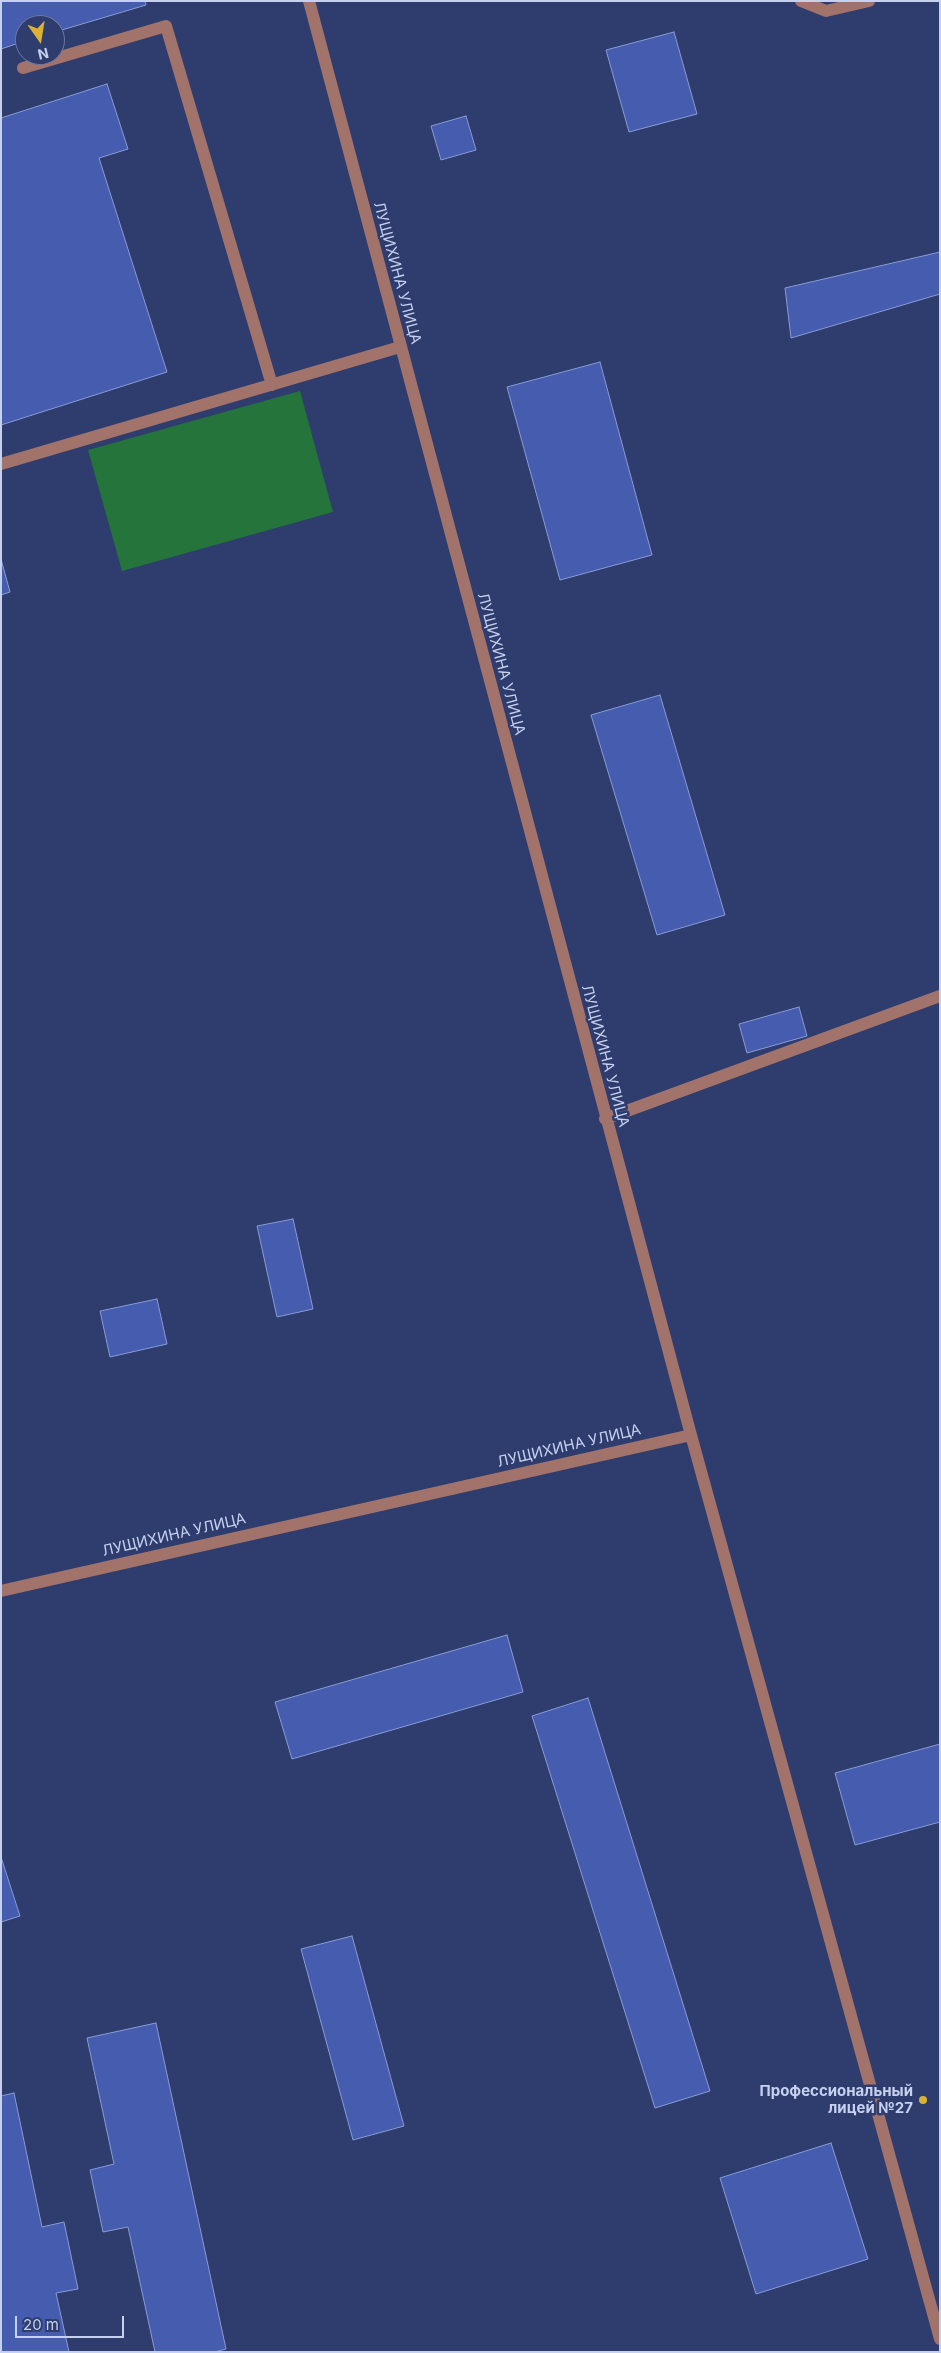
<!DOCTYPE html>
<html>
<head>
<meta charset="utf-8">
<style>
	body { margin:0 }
	#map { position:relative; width:941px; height:2353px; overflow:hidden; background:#2e3c6e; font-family:Inter,sans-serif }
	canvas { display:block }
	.frame { position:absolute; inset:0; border:2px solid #c6d1ef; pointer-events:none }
	.north { position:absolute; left:15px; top:15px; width:50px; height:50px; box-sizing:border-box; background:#2e3c6e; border:1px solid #6b78a2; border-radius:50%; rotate:167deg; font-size:14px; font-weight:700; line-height:20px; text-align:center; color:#c6d1ef }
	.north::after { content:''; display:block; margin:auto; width:18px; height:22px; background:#dcb233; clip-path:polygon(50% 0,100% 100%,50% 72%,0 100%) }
	.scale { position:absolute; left:15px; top:2316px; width:109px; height:22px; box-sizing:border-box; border:2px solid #c6d1ef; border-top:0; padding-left:6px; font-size:15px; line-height:18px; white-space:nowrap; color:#c6d1ef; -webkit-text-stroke:4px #2e3c6e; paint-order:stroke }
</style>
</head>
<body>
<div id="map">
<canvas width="941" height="2353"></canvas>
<div class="frame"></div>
<div class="north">N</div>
<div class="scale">20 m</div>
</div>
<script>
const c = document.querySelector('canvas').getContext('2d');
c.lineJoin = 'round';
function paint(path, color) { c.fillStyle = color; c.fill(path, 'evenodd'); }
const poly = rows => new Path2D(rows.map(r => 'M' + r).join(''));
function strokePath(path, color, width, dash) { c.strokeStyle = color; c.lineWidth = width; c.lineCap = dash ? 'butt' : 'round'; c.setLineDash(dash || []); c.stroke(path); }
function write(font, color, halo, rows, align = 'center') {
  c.font = font + ' Inter,sans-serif'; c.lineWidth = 5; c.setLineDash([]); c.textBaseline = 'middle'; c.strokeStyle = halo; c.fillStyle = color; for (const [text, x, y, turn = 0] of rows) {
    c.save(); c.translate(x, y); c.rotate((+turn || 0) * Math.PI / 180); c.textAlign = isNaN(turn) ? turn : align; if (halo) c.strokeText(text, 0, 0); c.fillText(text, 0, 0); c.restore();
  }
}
paint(poly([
	[300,391,333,512,122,571,88,450]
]), '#24743b');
const building = poly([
	[1,1,145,1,146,5,55,32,55,25,25,25,25,41,1,49,1,1],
	[674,32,697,114,629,132,606,50,674,32],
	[107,84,128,149,99,158,167,372,1,425,1,118,107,84],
	[466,116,476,150,441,160,431,126,466,116],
	[940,252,940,294,791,338,785,288,940,252],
	[600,362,652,555,560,580,507,387,600,362],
	[1,559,10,592,1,595,1,559],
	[660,695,725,915,657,935,591,715,660,695],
	[799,1007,807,1036,747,1053,739,1024,799,1007],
	[293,1219,313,1309,277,1317,257,1226,293,1219],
	[157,1299,167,1344,110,1357,100,1311,157,1299],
	[507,1635,523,1692,292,1759,275,1702,507,1635],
	[588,1698,710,2091,655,2108,532,1716,588,1698],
	[940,1744,940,1822,855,1845,835,1773,940,1744],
	[1,1857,20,1916,1,1922,1,1857],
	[352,1936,404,2126,353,2140,301,1949,352,1936],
	[156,2023,226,2349,214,2352,155,2352,128,2227,103,2232,90,2170,114,2164,87,2038,156,2023],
	[14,2093,42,2227,64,2222,78,2289,56,2293,69,2352,2,2352,1,2348,1,2096,14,2093],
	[831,2143,868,2259,756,2294,720,2178,831,2143]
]);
paint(building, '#465cae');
strokePath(building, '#899cd5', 1);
strokePath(poly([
	[801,1,826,11,869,1],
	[23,68,166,26,272,385],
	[1,464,400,347],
	[605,1119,940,996],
	[691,1435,940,2339],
	[1,1591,691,1435,309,1]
]), '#a1736b', 12);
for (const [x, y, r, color] of [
	[923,2100,5,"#dcb233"]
]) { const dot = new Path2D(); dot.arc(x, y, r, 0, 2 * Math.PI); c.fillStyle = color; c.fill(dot); strokePath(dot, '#2e3c6e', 2); }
write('15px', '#c6d1ef', '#2e3c6e', [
	["ЛУЩИХИНА УЛИЦА",397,273,75],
	["ЛУЩИХИНА УЛИЦА",501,664,75],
	["ЛУЩИХИНА УЛИЦА",605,1056,75],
	["ЛУЩИХИНА УЛИЦА",569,1446,-13],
	["ЛУЩИХИНА УЛИЦА",174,1535,-13]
]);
write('bold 15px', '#c6d1ef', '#2e3c6e', [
	["Профессиональный",913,2091],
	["лицей №27",913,2108]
], 'right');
</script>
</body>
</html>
